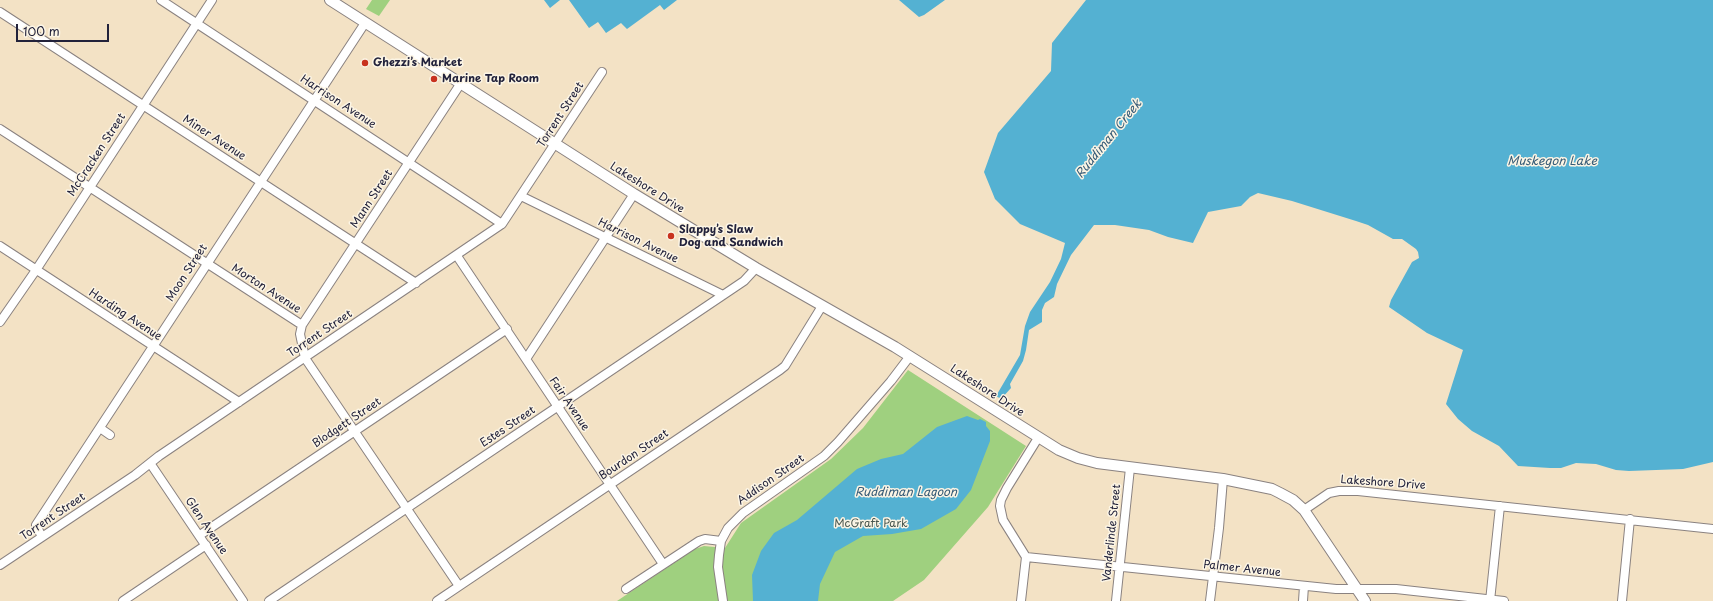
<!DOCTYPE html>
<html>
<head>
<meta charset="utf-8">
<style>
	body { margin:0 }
	#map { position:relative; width:1713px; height:601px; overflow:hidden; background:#f3e2c5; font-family:"Playpen Sans",sans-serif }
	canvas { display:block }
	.scale { position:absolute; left:16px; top:24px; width:93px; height:18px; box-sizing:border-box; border:2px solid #22223b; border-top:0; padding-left:5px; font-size:12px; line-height:14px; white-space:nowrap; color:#22223b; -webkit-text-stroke:3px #fcf5e5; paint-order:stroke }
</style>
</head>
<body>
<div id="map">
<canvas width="1713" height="601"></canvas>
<div class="scale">100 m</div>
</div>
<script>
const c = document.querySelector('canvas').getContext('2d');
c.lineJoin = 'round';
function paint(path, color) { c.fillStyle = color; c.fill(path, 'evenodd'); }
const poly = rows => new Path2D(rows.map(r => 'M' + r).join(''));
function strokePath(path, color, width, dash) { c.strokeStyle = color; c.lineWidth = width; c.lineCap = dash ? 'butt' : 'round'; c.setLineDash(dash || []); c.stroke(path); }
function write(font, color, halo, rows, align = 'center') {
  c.font = font + ' "Playpen Sans",sans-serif'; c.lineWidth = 3; c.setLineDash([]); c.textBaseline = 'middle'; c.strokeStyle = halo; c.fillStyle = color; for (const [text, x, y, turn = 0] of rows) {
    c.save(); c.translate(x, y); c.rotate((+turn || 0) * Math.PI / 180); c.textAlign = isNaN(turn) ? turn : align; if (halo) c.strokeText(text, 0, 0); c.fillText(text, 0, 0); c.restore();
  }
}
paint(poly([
	[372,0,390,0,379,16,366,9],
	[908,370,1026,446,988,507,924,580,893,601,617,601,695,549,704,546,725,548,741,523,831,459,863,428]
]), '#9fd07f');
paint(poly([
	[544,0,560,0,550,8],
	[569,0,677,0,664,10,660,5,627,29,621,23,606,33,598,22,589,28],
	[899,0,945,0,924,15,919,17],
	[1086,0,1713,0,1713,462,1683,469,1629,471,1616,470,1596,464,1576,463,1561,468,1550,468,1518,466,1499,446,1472,431,1458,419,1446,404,1463,350,1427,333,1389,307,1391,300,1412,262,1419,258,1418,252,1416,249,1402,239,1393,239,1368,225,1356,221,1292,201,1258,193,1250,197,1241,206,1208,212,1193,243,1168,237,1149,230,1115,225,1094,225,1071,255,1057,284,1054,297,1045,303,1042,310,1042,322,1029,330,1026,350,1023,361,1010,384,1011,388,1001,399,996,396,1020,355,1025,326,1030,312,1050,282,1061,259,1065,243,1020,224,995,199,984,172,998,133,1051,71,1052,43],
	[967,416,978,420,980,419,986,422,986,426,990,431,990,441,971,490,956,509,921,529,892,534,863,536,835,552,820,584,818,601,753,601,752,575,761,551,774,533,797,520,857,469,881,459,903,454,937,427]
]), '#54b1d2');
const minor = poly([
	[161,0,502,224],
	[0,12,416,283],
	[0,129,302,325,300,334,305,358,459,586],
	[521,196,723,295],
	[0,246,239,402],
	[457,256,663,564],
	[0,322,36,270,212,0],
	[302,325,461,83],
	[526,359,634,194],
	[100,428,110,435],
	[1038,438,1007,488,1001,500,1000,506,1003,520,1026,557,1336,589,1396,589,1504,601],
	[150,463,243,601],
	[1304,510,1329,493,1339,491,1358,491,1713,529],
	[200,535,507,329],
	[42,537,36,525,365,23],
	[0,565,135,475,159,456,502,224,602,72],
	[626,589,699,541,705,539,721,541],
	[123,601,206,545],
	[269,601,744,281,756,268],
	[437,601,780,370,785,366,822,306],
	[723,601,718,567,719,555,721,541,728,528,743,513,824,456,838,442,891,381,910,356],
	[1021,601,1026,557],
	[1116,601,1130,468],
	[1210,601,1219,528,1223,479],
	[1303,601,1304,586],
	[1490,601,1500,506],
	[1622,601,1630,519]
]);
const major = poly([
	[330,0,634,194,756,268,895,347,1059,450,1078,458,1097,463,1223,479,1272,489,1280,493,1293,500,1304,510,1365,601]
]);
strokePath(minor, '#8a8280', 10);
strokePath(major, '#8a8280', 12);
strokePath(minor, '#fff', 8);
strokePath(major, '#fff', 10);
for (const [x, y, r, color] of [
	[365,63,4,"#c8321e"],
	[434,79,4,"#c8321e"],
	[671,236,4,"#c8321e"]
]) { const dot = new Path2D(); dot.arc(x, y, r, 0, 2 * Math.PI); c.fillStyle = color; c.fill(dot); strokePath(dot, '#fcf5e5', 1.5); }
write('bold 11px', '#22223b', '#fcf5e5', [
	["Ghezzi’s Market",373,63],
	["Marine Tap Room",442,79],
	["Slappy’s Slaw",679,230],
	["Dog and Sandwich",679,243]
], 'left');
write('11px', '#22223b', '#fcf5e5', [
	["Harrison Avenue",338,102,33],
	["Torrent Street",561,115,-57],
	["Miner Avenue",214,138,33],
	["McCracken Street",97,155,-57],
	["Lakeshore Drive",647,188,32],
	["Mann Street",372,199,-57],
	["Harrison Avenue",638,241,26],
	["Moon Street",187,273,-57],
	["Morton Avenue",266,289,33],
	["Harding Avenue",125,315,33],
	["Torrent Street",320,334,-34],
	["Lakeshore Drive",987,391,33],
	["Fair Avenue",569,404,56],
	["Blodgett Street",347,423,-34],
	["Estes Street",508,427,-34],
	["Bourdon Street",634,455,-34],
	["Addison Street",771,480,-35],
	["Lakeshore Drive",1383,483,4],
	["Torrent Street",53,517,-34],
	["Glen Avenue",206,526,56],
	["Vanderlinde Street",1112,533,-84],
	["Palmer Avenue",1242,569,6]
]);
write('11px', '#48564f', '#fcf5e5', [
	["McGraft Park",871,524]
]);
write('italic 12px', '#365b77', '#fcf5e5', [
	["Ruddiman Creek",1109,139,-51],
	["Muskegon Lake",1552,162],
	["Ruddiman Lagoon",906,493]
]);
</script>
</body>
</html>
